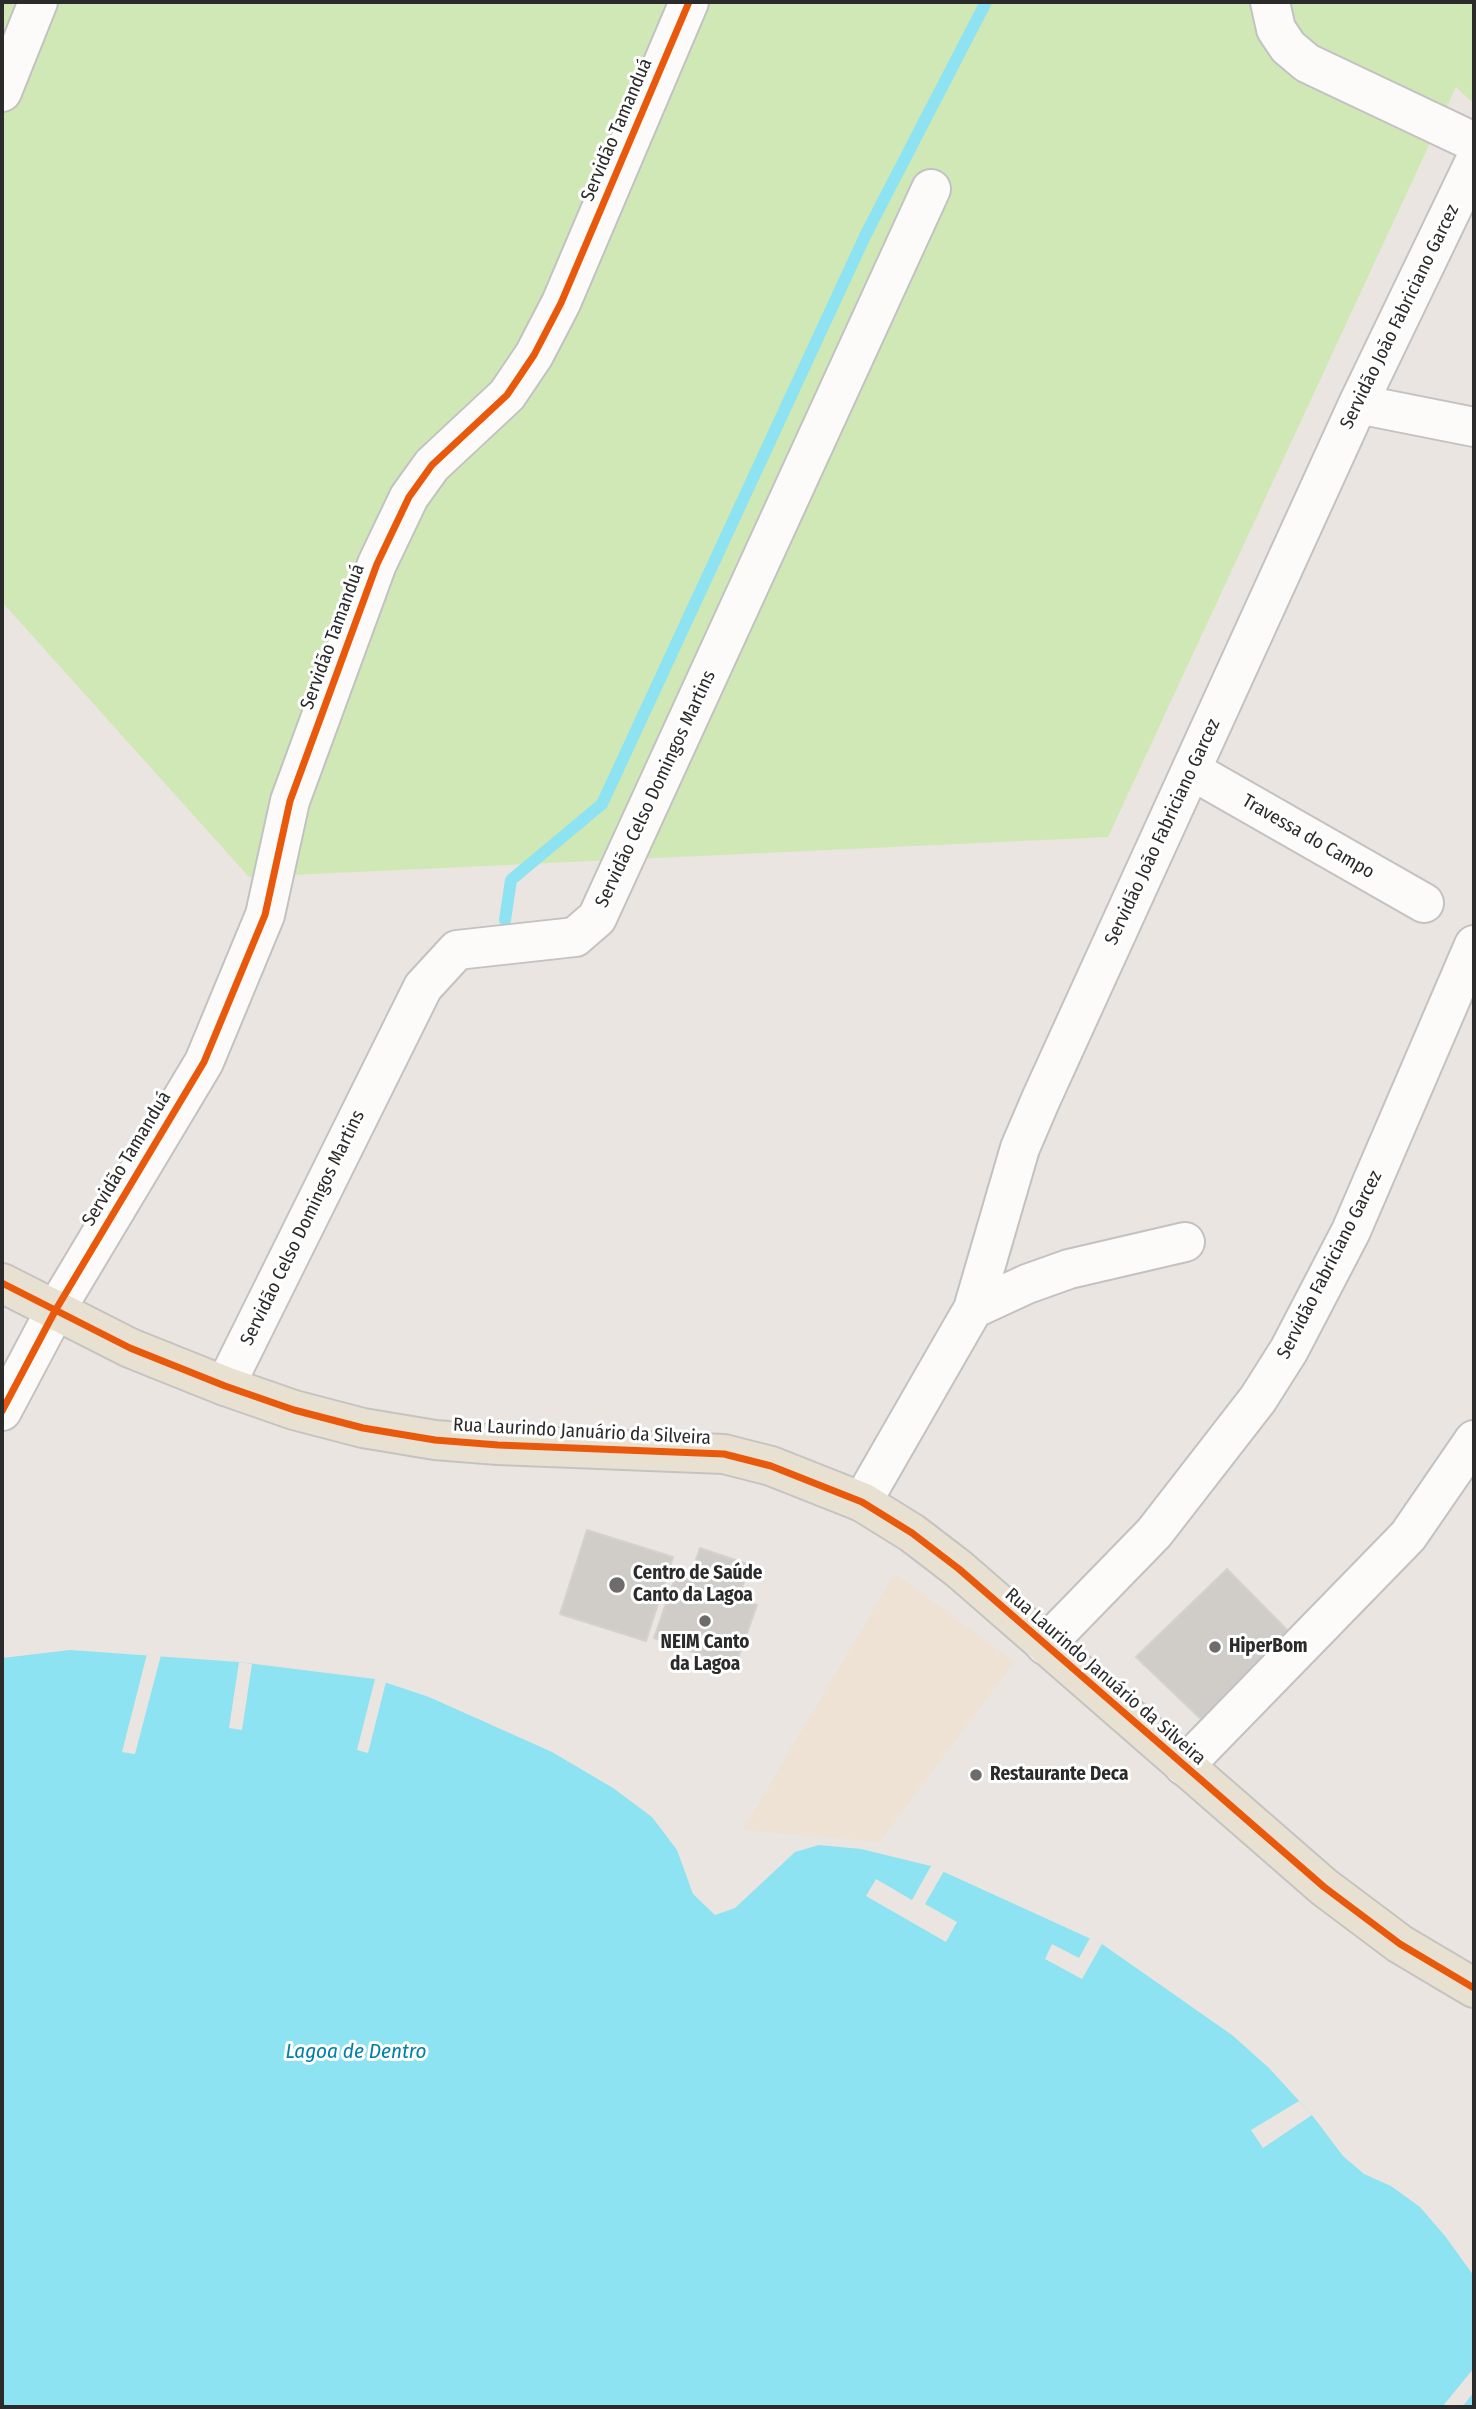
<!DOCTYPE html>
<html>
<head>
<meta charset="utf-8">
<style>
	body { margin:0 }
	#map { position:relative; width:1476px; height:2409px; overflow:hidden; background:#eae5e0; font-family:"Fira Sans Condensed",sans-serif }
	canvas { display:block }
	.frame { position:absolute; inset:0; border:4px solid #2b2b2b; pointer-events:none }
</style>
</head>
<body>
<div id="map">
<canvas width="1476" height="2409"></canvas>
<div class="frame"></div>
</div>
<script>
const c = document.querySelector('canvas').getContext('2d');
c.lineJoin = 'round';
function paint(path, color) { c.fillStyle = color; c.fill(path, 'evenodd'); }
const poly = rows => new Path2D(rows.map(r => 'M' + r).join(''));
function strokePath(path, color, width, dash) { c.strokeStyle = color; c.lineWidth = width; c.lineCap = dash ? 'butt' : 'round'; c.setLineDash(dash || []); c.stroke(path); }
function write(font, color, halo, rows, align = 'center') {
  c.font = font + ' "Fira Sans Condensed",sans-serif'; c.lineWidth = 6; c.setLineDash([]); c.textBaseline = 'middle'; c.strokeStyle = halo; c.fillStyle = color; for (const [text, x, y, turn = 0] of rows) {
    c.save(); c.translate(x, y); c.rotate((+turn || 0) * Math.PI / 180); c.textAlign = isNaN(turn) ? turn : align; if (halo) c.strokeText(text, 0, 0); c.fillText(text, 0, 0); c.restore();
  }
}
paint(poly([
	[895,1573,1014,1662,879,1842,743,1830]
]), '#eee2d4');
paint(poly([
	[2,2,1474,2,1474,104,1456,87,1108,837,249,877,2,602]
]), '#d0e8b6');
paint(poly([
	[70,1650,239,1662,375,1679,429,1697,552,1752,613,1788,652,1817,677,1850,693,1894,715,1915,735,1908,795,1852,819,1845,861,1849,931,1866,1102,1944,1232,2035,1269,2068,1312,2115,1343,2156,1364,2174,1391,2186,1420,2207,1445,2236,1474,2276,1474,2407,2,2407,2,1658]
]), '#8de3f2');
paint(poly([
	[147,1654,161,1655,135,1754,122,1752],
	[239,1662,252,1664,242,1730,229,1728],
	[375,1679,386,1682,368,1753,357,1750],
	[931,1866,944,1871,925,1904,957,1922,946,1942,866,1896,876,1879,912,1900],
	[1090,1938,1102,1944,1082,1979,1045,1959,1052,1944,1079,1958],
	[1299,2101,1312,2115,1263,2148,1251,2130],
	[1474,2368,1474,2392,1462,2407,1442,2407]
]), '#eae5e0');
strokePath(poly([
	[505,920,511,880,602,804,866,234,986,2]
]), '#8de3f2', 12);
const building = poly([
	[587,1530,673,1557,646,1641,560,1614,587,1530],
	[700,1548,750,1565,738,1599,757,1605,735,1667,654,1638,676,1575,689,1580,700,1548],
	[1227,1569,1294,1637,1206,1724,1136,1657,1227,1569]
]);
paint(building, '#d0cdc9');
strokePath(building, '#d5d1cc', 2);
const minor = poly([
	[1270,2,1276,29,1288,47,1307,63,1474,142],
	[2,92,38,2],
	[1358,404,1474,427],
	[1191,770,1424,903],
	[973,1309,1027,1284,1069,1269,1185,1242],
	[225,1386,423,987,457,950,575,937,597,918,931,189],
	[2,1411,55,1311,204,1062,265,915,290,801,377,564,409,497,432,465,507,395,534,355,561,303,689,2],
	[862,1502,973,1309,1020,1148,1041,1099,1358,404,1474,163],
	[1045,1645,1154,1533,1258,1399,1289,1350,1351,1231,1474,945],
	[1184,1766,1408,1536,1474,1440]
]);
const major = poly([
	[2,1283,130,1348,225,1386,294,1410,363,1428,435,1440,498,1445,724,1454,771,1466,862,1502,912,1533,959,1569,1324,1887,1400,1944,1474,1988]
]);
strokePath(minor, '#c3c2c2', 42);
strokePath(major, '#c5c3c1', 42);
strokePath(minor, '#fcfbfa', 38);
strokePath(major, '#e8e1d2', 38);
strokePath(poly([
	[2,1283,130,1348,225,1386,294,1410,363,1428,435,1440,498,1445,724,1454,771,1466,862,1502,912,1533,959,1569,1324,1887,1400,1944,1474,1988],
	[2,1411,55,1311,204,1062,265,915,290,801,377,564,409,497,432,465,507,395,534,355,561,303,689,2]
]), '#e8590c', 7);
for (const [x, y, r, color] of [
	[617,1585,9,"#6e6c6a"],
	[705,1621,7,"#6e6c6a"],
	[1215,1647,7,"#6e6c6a"],
	[976,1775,7,"#6e6c6a"]
]) { const dot = new Path2D(); dot.arc(x, y, r, 0, 2 * Math.PI); c.fillStyle = color; c.fill(dot); strokePath(dot, '#fff', 2.5); }
write('19px', '#2b2b2b', '#fff', [
	["Servidão Tamanduá",617,130,-67],
	["Servidão João Fabriciano Garcez",1400,317,-64],
	["Servidão Tamanduá",333,637,-70],
	["Servidão Celso Domingos Martins",656,789,-65],
	["Servidão João Fabriciano Garcez",1163,832,-65],
	["Travessa do Campo",1308,837,30],
	["Servidão Tamanduá",127,1159,-59],
	["Servidão Celso Domingos Martins",303,1228,-64],
	["Servidão Fabriciano Garcez",1330,1265,-63],
	["Rua Laurindo Januário da Silveira",582,1432,3],
	["Rua Laurindo Januário da Silveira",1105,1677,41]
]);
write('bold 19px', '#2b2b2b', '#fff', [
	["Centro de Saúde",633,1574],
	["Canto da Lagoa",633,1596],
	["NEIM Canto",705,1643,"center"],
	["da Lagoa",705,1665,"center"],
	["HiperBom",1229,1647],
	["Restaurante Deca",990,1775]
], 'left');
write('italic 21px', '#0180a9', '#fff', [
	["Lagoa de Dentro",356,2052]
]);
</script>
</body>
</html>
